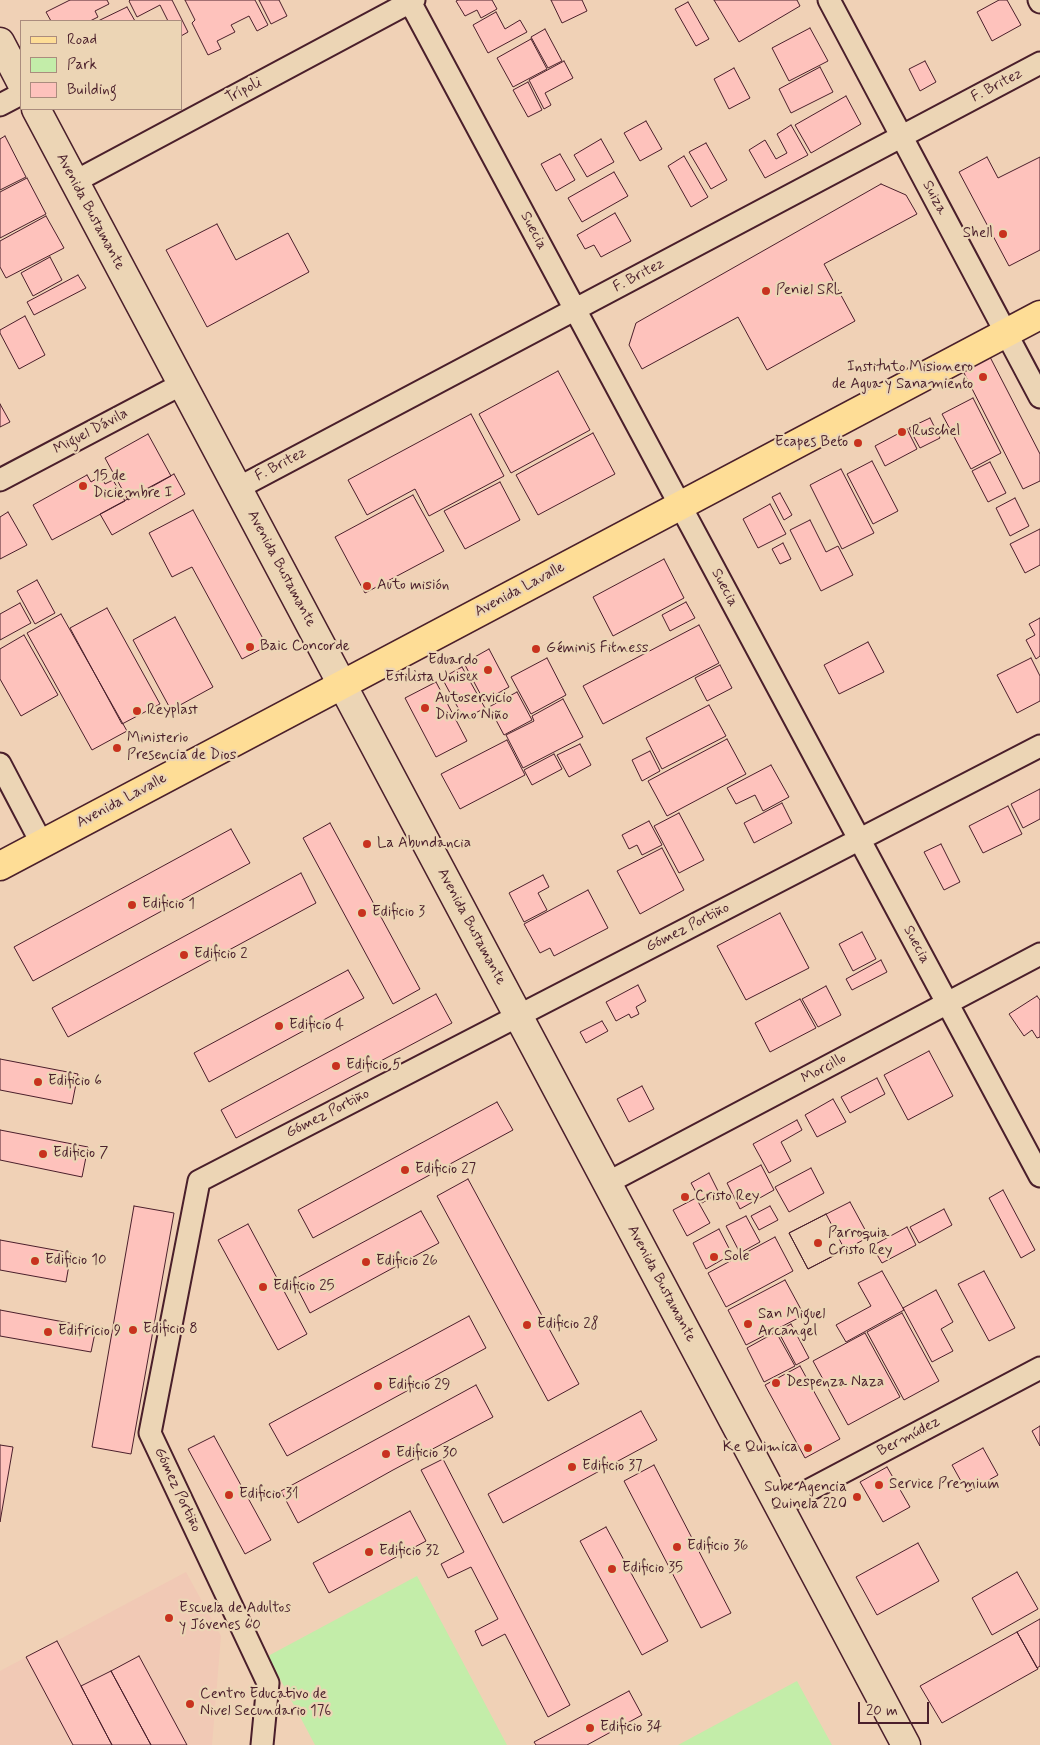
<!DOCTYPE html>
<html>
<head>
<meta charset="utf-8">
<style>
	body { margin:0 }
	#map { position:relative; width:1040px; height:1745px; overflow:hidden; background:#f0d1b6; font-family:Mynerve,sans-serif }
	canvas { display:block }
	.legend { position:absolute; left:20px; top:20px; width:162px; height:90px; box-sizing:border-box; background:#ecd5b5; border:1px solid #ab8c7e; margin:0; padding:6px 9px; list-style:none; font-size:15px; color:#4a1f2b }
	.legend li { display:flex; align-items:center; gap:10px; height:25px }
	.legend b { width:25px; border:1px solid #ab8c7e }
	.scale { position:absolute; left:858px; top:1702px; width:71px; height:22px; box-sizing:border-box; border:2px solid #4a1f2b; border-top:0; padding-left:6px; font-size:15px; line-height:18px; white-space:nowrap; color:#4a1f2b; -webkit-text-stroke:4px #ecd5b5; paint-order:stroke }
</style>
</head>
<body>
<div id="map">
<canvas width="1040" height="1745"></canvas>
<ul class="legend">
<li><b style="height:6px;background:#fedd96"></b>Road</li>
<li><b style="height:14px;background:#c3eda9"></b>Park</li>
<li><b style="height:14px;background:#fec2bc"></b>Building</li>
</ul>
<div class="scale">20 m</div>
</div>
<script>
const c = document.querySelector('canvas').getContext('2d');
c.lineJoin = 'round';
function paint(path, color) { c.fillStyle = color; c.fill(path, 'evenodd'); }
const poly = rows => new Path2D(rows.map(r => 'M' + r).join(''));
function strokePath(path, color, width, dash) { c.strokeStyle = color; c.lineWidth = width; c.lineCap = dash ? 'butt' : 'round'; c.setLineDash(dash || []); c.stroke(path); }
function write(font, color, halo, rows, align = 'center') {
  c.font = font + ' Mynerve,sans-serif'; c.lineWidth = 4.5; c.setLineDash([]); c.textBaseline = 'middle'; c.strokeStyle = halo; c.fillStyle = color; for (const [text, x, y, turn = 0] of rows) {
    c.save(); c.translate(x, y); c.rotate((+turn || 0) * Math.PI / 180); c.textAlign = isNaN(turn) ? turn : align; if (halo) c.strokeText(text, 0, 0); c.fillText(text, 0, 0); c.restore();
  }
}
paint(poly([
	[186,1572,221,1636,212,1745,0,1745,0,1671]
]), '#f1c9b5');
paint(poly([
	[417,1576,507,1745,315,1745,268,1656],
	[797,1681,832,1745,678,1745]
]), '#c3eda9');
const building = poly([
	[70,0,107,0,109,4,95,11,98,17,90,21,51,21,46,12,70,0],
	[130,0,172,0,188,32,181,36,181,21,168,21,160,5,137,17,129,1,130,0],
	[185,0,255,0,268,25,257,31,249,16,231,25,235,32,217,41,221,49,208,55,192,23,195,20,185,0],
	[259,0,279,0,287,16,271,24,259,0],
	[458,0,492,0,497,9,481,18,477,10,465,16,456,1,458,0],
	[551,0,582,0,587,11,562,23,551,0],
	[714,0,797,0,800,6,739,42,714,0],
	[999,0,1007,0,1021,25,992,41,977,12,999,0],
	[688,2,709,39,696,46,675,9,688,2],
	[127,7,135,21,98,21,127,7],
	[496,12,505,29,520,20,527,32,488,53,473,25,496,12],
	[810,28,828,61,789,81,772,48,810,28],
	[545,29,562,61,548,68,531,37,545,29],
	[531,39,547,69,513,87,497,58,531,39],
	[564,61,573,78,545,93,551,105,544,109,529,80,564,61],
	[925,61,936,82,920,91,909,69,925,61],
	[820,67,833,92,791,113,779,89,820,67],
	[734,68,750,98,729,109,714,79,734,68],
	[528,82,542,110,528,117,513,90,528,82],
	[846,96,861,124,811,153,795,125,846,96],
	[646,121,662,149,640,161,624,133,646,121],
	[791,125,808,155,765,178,749,150,765,140,776,159,787,153,777,134,791,125],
	[5,136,26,177,0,190,0,139,5,136],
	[601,139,614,162,587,177,574,155,601,139],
	[706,143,727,180,711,189,689,152,706,143],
	[560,154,575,180,556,191,541,164,560,154],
	[684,156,708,197,691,207,668,166,684,156],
	[987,157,998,178,1040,157,1040,250,1009,266,959,172,987,157],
	[614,172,628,196,582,222,568,198,614,172],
	[27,178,46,214,0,238,0,192,27,178],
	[881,184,906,195,917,214,824,264,855,321,767,370,738,317,642,369,629,345,636,323,881,184],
	[615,213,631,241,601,257,594,245,585,249,577,235,615,213],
	[46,216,64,248,6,278,0,267,0,241,46,216],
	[217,224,236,260,288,233,309,272,207,327,166,250,217,224],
	[50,257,62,280,33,296,21,273,50,257],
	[78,275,86,288,34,315,27,302,78,275],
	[25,316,45,355,19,369,0,333,0,330,25,316],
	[990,357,1040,454,1040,481,1023,489,963,371,990,357],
	[558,371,590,430,511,473,479,414,558,371],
	[973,398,1001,453,971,469,942,414,973,398],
	[0,404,10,422,0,427,0,404],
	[471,414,504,476,429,516,415,489,367,515,348,480,471,414],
	[930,418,940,438,920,448,909,428,930,418],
	[907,429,917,449,885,466,875,446,907,429],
	[593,433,615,474,538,515,516,475,593,433],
	[148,434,171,476,128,500,105,458,148,434],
	[872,461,898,511,873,524,847,474,872,461],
	[990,462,1006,493,988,502,972,471,990,462],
	[841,469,874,533,842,549,810,485,841,469],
	[174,474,185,494,112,535,100,514,174,474],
	[87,475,91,482,101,476,105,484,113,480,125,501,52,540,33,505,87,475],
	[500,482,520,520,465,549,444,511,500,482],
	[780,493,792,515,784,520,772,497,780,493],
	[413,495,444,551,365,593,335,537,413,495],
	[1015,498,1029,526,1010,536,996,508,1015,498],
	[770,504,786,534,758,548,743,519,770,504],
	[193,510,267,646,242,659,192,567,172,577,149,533,193,510],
	[8,512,27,545,0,559,0,517,8,512],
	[810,520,826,552,838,546,853,575,821,591,790,530,810,520],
	[1040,529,1040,565,1025,573,1010,544,1040,529],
	[783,543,791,559,780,564,772,549,783,543],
	[664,559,684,598,613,636,593,597,664,559],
	[37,580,55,613,35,624,17,591,37,580],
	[686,602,695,618,670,631,662,615,686,602],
	[20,603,31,623,0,640,0,614,20,603],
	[107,608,160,704,122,724,70,628,107,608],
	[61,614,127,731,92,750,27,633,61,614],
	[175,617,213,687,171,710,133,640,175,617],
	[1040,618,1040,656,1036,659,1026,640,1035,635,1029,624,1040,618],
	[699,625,719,663,603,724,583,686,699,625],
	[24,635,58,695,21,716,0,679,0,649,24,635],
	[868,642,884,672,839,694,824,665,868,642],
	[489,649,509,687,484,701,464,663,489,649],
	[547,658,566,695,531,714,511,677,547,658],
	[1031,658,1040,676,1040,701,1017,713,997,675,1031,658],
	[720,665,732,688,707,701,695,678,720,665],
	[462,667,485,708,464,719,442,678,462,667],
	[436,682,467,741,436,757,405,698,436,682],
	[517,692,532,720,504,735,489,707,517,692],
	[563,699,583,737,523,768,506,735,534,721,532,716,563,699],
	[709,705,726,736,662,769,646,738,709,705],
	[727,739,746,774,667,816,648,781,727,739],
	[507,740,525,775,460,809,441,774,507,740],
	[580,744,591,765,569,777,557,755,580,744],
	[650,751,660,771,642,781,632,760,650,751],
	[554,754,562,769,532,785,524,770,554,754],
	[771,765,789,797,763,811,755,795,736,804,727,788,771,765],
	[1040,789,1040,819,1023,828,1011,804,1040,789],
	[782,803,792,823,754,843,744,823,782,803],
	[1008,806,1022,834,983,853,969,826,1008,806],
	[679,813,704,860,679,873,654,826,679,813],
	[649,821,662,845,642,855,637,845,629,849,622,835,649,821],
	[330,823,420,989,393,1004,303,838,330,823],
	[231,829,250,863,33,981,14,947,231,829],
	[941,844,960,882,944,890,924,852,941,844],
	[662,848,684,890,640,914,617,871,662,848],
	[301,873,316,903,68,1037,52,1008,301,873],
	[543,875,549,887,538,893,547,910,524,922,509,893,543,875],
	[588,890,608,928,554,956,550,948,540,953,524,924,588,890],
	[780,913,809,968,746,1000,717,946,780,913],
	[862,932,876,959,853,971,839,944,862,932],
	[881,960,887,972,852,990,846,979,881,960],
	[348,970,364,998,209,1082,194,1053,348,970],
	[638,985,646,1001,636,1007,639,1014,631,1018,629,1014,616,1021,606,1002,638,985],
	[826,986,841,1015,818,1027,802,999,826,986],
	[436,994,452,1023,236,1138,221,1110,436,994],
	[1037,996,1040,1000,1040,1037,1037,1038,1032,1030,1024,1036,1009,1014,1037,996],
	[800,999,816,1028,770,1052,755,1023,800,999],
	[602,1021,608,1031,586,1043,580,1032,602,1021],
	[929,1051,953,1096,908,1120,884,1075,929,1051],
	[0,1059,78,1074,72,1104,0,1090,0,1059],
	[877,1078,885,1094,850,1113,841,1097,877,1078],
	[642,1086,654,1109,629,1122,617,1099,642,1086],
	[833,1099,846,1122,817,1137,805,1115,833,1099],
	[497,1102,513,1130,313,1238,298,1210,497,1102],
	[797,1120,802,1130,781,1142,791,1161,769,1173,753,1144,797,1120],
	[0,1130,88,1147,82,1177,0,1160,0,1130],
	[761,1165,774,1190,740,1209,727,1183,761,1165],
	[811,1168,824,1193,789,1212,775,1187,811,1168],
	[709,1173,719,1193,702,1203,691,1183,709,1173],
	[468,1179,579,1384,548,1401,437,1196,468,1179],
	[1003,1190,1035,1250,1021,1258,989,1198,1003,1190],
	[696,1198,710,1223,687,1236,673,1210,696,1198],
	[850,1202,869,1237,808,1269,789,1233,850,1202],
	[134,1206,174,1213,131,1454,92,1447,134,1206],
	[770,1206,778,1220,759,1230,751,1216,770,1206],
	[944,1209,952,1225,919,1243,910,1227,944,1209],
	[421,1211,439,1243,310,1313,293,1280,421,1211],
	[826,1214,845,1250,808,1269,789,1233,826,1214],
	[746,1216,760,1242,740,1253,726,1226,746,1216],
	[248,1224,307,1334,278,1350,218,1240,248,1224],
	[907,1227,916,1245,882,1263,872,1246,907,1227],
	[719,1229,732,1254,706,1269,693,1243,719,1229],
	[775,1237,793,1271,726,1307,708,1273,775,1237],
	[0,1240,71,1253,66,1282,0,1270,0,1240],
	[882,1271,904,1310,846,1342,836,1325,871,1306,858,1283,882,1271],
	[984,1271,1015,1328,989,1341,958,1284,984,1271],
	[785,1280,804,1315,746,1345,728,1310,785,1280],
	[936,1290,953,1322,941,1329,953,1351,932,1362,903,1308,936,1290],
	[0,1310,96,1328,91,1352,0,1336,0,1310],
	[902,1313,939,1381,904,1400,867,1332,902,1313],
	[469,1316,486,1348,287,1456,269,1424,469,1316],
	[791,1324,809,1358,796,1365,778,1331,791,1324],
	[776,1332,795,1366,764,1382,747,1348,776,1332],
	[865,1333,900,1397,848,1425,813,1361,865,1333],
	[800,1366,840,1439,805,1458,765,1385,800,1366],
	[476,1385,493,1417,393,1470,298,1523,281,1491,476,1385],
	[641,1411,657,1440,503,1523,488,1494,641,1411],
	[1040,1426,1040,1446,1032,1431,1040,1426],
	[214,1436,271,1540,245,1554,188,1449,214,1436],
	[0,1445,13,1447,0,1522,0,1445],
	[983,1448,998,1475,967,1492,952,1465,983,1448],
	[443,1459,570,1705,548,1717,505,1634,482,1646,475,1631,498,1619,471,1567,448,1578,441,1564,464,1552,421,1470,443,1459],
	[654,1465,731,1613,701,1628,624,1481,654,1465],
	[887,1467,910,1507,883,1522,860,1482,887,1467],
	[410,1511,426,1541,329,1593,313,1563,410,1511],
	[606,1527,668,1641,642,1655,580,1541,606,1527],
	[918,1543,939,1581,877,1615,856,1577,918,1543],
	[1017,1572,1038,1609,992,1635,972,1598,1017,1572],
	[1040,1619,1040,1666,1037,1668,1017,1632,1040,1619],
	[1017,1632,1038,1669,942,1723,920,1686,1017,1632],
	[57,1641,81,1686,112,1745,73,1745,26,1657,57,1641],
	[139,1656,187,1745,151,1745,111,1671,139,1656],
	[111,1671,151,1745,112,1745,81,1686,111,1671],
	[629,1691,642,1715,587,1745,536,1745,534,1742,629,1691]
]);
paint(building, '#fec2bc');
strokePath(building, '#4a1f2b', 1);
const street = poly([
	[409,0,1040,1176],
	[829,0,1040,397],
	[1039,0,1040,2],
	[0,105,21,94],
	[74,182,414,0],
	[0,480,182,384],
	[238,488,1040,63],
	[0,764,42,844],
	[607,1183,1040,954],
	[779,1506,1040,1368],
	[262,1745,268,1683,150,1433,199,1181,1040,746]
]);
const secondary = poly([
	[0,42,21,82],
	[36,109,906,1745]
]);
const primary = poly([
	[0,866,1040,315]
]);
strokePath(street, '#4a1f2b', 25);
strokePath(secondary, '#4a1f2b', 31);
strokePath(primary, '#4a1f2b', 31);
strokePath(street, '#ecd5b5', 21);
strokePath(secondary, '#ecd5b5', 28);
strokePath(primary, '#fedd96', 28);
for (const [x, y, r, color] of [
	[1003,234,5,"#c8321e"],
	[766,291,5,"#c8321e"],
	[983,377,5,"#c8321e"],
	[902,432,5,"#c8321e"],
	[858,443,5,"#c8321e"],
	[83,486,5,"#c8321e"],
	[367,586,5,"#c8321e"],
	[250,647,5,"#c8321e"],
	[536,649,5,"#c8321e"],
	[488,670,5,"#c8321e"],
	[425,708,5,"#c8321e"],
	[137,711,5,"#c8321e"],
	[117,748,5,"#c8321e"],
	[367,844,5,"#c8321e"],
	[132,905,5,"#c8321e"],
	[362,913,5,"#c8321e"],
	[184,955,5,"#c8321e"],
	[279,1026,5,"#c8321e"],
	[336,1066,5,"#c8321e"],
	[38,1082,5,"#c8321e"],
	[43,1154,5,"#c8321e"],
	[405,1170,5,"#c8321e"],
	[685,1197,5,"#c8321e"],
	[818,1243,5,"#c8321e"],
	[714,1257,5,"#c8321e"],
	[35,1261,5,"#c8321e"],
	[366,1262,5,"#c8321e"],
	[263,1287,5,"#c8321e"],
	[748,1324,5,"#c8321e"],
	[527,1325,5,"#c8321e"],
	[133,1330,5,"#c8321e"],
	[48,1332,5,"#c8321e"],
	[776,1383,5,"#c8321e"],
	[378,1386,5,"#c8321e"],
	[808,1448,5,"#c8321e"],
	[386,1454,5,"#c8321e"],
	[572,1467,5,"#c8321e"],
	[879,1485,5,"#c8321e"],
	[229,1495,5,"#c8321e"],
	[857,1497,5,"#c8321e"],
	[677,1547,5,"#c8321e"],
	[369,1552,5,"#c8321e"],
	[612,1569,5,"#c8321e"],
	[169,1618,5,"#c8321e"],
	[190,1704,5,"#c8321e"],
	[590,1728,5,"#c8321e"]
]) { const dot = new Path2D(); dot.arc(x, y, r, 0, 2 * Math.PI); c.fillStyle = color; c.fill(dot); strokePath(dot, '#ecd5b5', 2); }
write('15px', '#4a1f2b', '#ecd5b5', [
	["F. Britez",997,86,-28],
	["Trípoli",244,91,-28],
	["Suiza",934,198,62],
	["Avenida Bustamante",90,212,62],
	["Suecia",533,231,62],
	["F. Britez",639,276,-28],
	["Miguel Dávila",91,432,-28],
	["F. Britez",281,465,-28],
	["Avenida Bustamante",281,569,62],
	["Suecia",724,588,62],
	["Avenida Lavalle",520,590,-28],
	["Avenida Lavalle",122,801,-28],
	["Avenida Bustamante",471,927,62],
	["Gómez Portiño",688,928,-27],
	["Suecia",916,945,62],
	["Morcillo",824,1069,-28],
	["Gómez Portiño",328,1114,-27],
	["Avenida Bustamante",661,1284,62],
	["Bermúdez",909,1437,-28],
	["Gómez Portiño",177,1490,65]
]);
write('15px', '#4a1f2b', '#ecd5b5', [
	["Shell",993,234,"right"],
	["Peniel SRL",776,291],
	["Instituto Misionero",973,368,"right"],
	["de Agua y Sanamiento",973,385,"right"],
	["Ruschel",912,432],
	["Ecapes Beto",848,443,"right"],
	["15 de",93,477],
	["Diciembre I",93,494],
	["Auto misión",377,586],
	["Baic Concorde",260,647],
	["Géminis Fitness",546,649],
	["Eduardo",478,661,"right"],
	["Estilista Unisex",478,678,"right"],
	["Autoservicio",435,699],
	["Divino Niño",435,716],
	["Reyplast",147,711],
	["Ministerio",127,739],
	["Presencia de Dios",127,756],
	["La Abundancia",377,844],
	["Edificio 1",142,905],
	["Edificio 3",372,913],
	["Edificio 2",194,955],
	["Edificio 4",289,1026],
	["Edificio 5",346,1066],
	["Edificio 6",48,1082],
	["Edificio 7",53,1154],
	["Edificio 27",415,1170],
	["Cristo Rey",695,1197],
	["Parroquia",828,1234],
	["Cristo Rey",828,1251],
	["Sole",724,1257],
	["Edificio 10",45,1261],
	["Edificio 26",376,1262],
	["Edificio 25",273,1287],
	["San Miguel",758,1315],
	["Arcangel",758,1332],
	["Edificio 28",537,1325],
	["Edificio 8",143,1330],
	["Edifricio 9",58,1332],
	["Despenza Naza",786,1383],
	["Edificio 29",388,1386],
	["Ke Quimica",798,1448,"right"],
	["Edificio 30",396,1454],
	["Edificio 37",582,1467],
	["Service Premium",889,1485],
	["Sube Agencia",847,1488,"right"],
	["Quinela 220",847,1505,"right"],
	["Edificio 31",239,1495],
	["Edificio 36",687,1547],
	["Edificio 32",379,1552],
	["Edificio 35",622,1569],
	["Escuela de Adultos",179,1609],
	["y Jóvenes 60",179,1626],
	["Centro Educativo de",200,1695],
	["Nivel Secundario 176",200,1712],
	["Edificio 34",600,1728]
], 'left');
</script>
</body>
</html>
